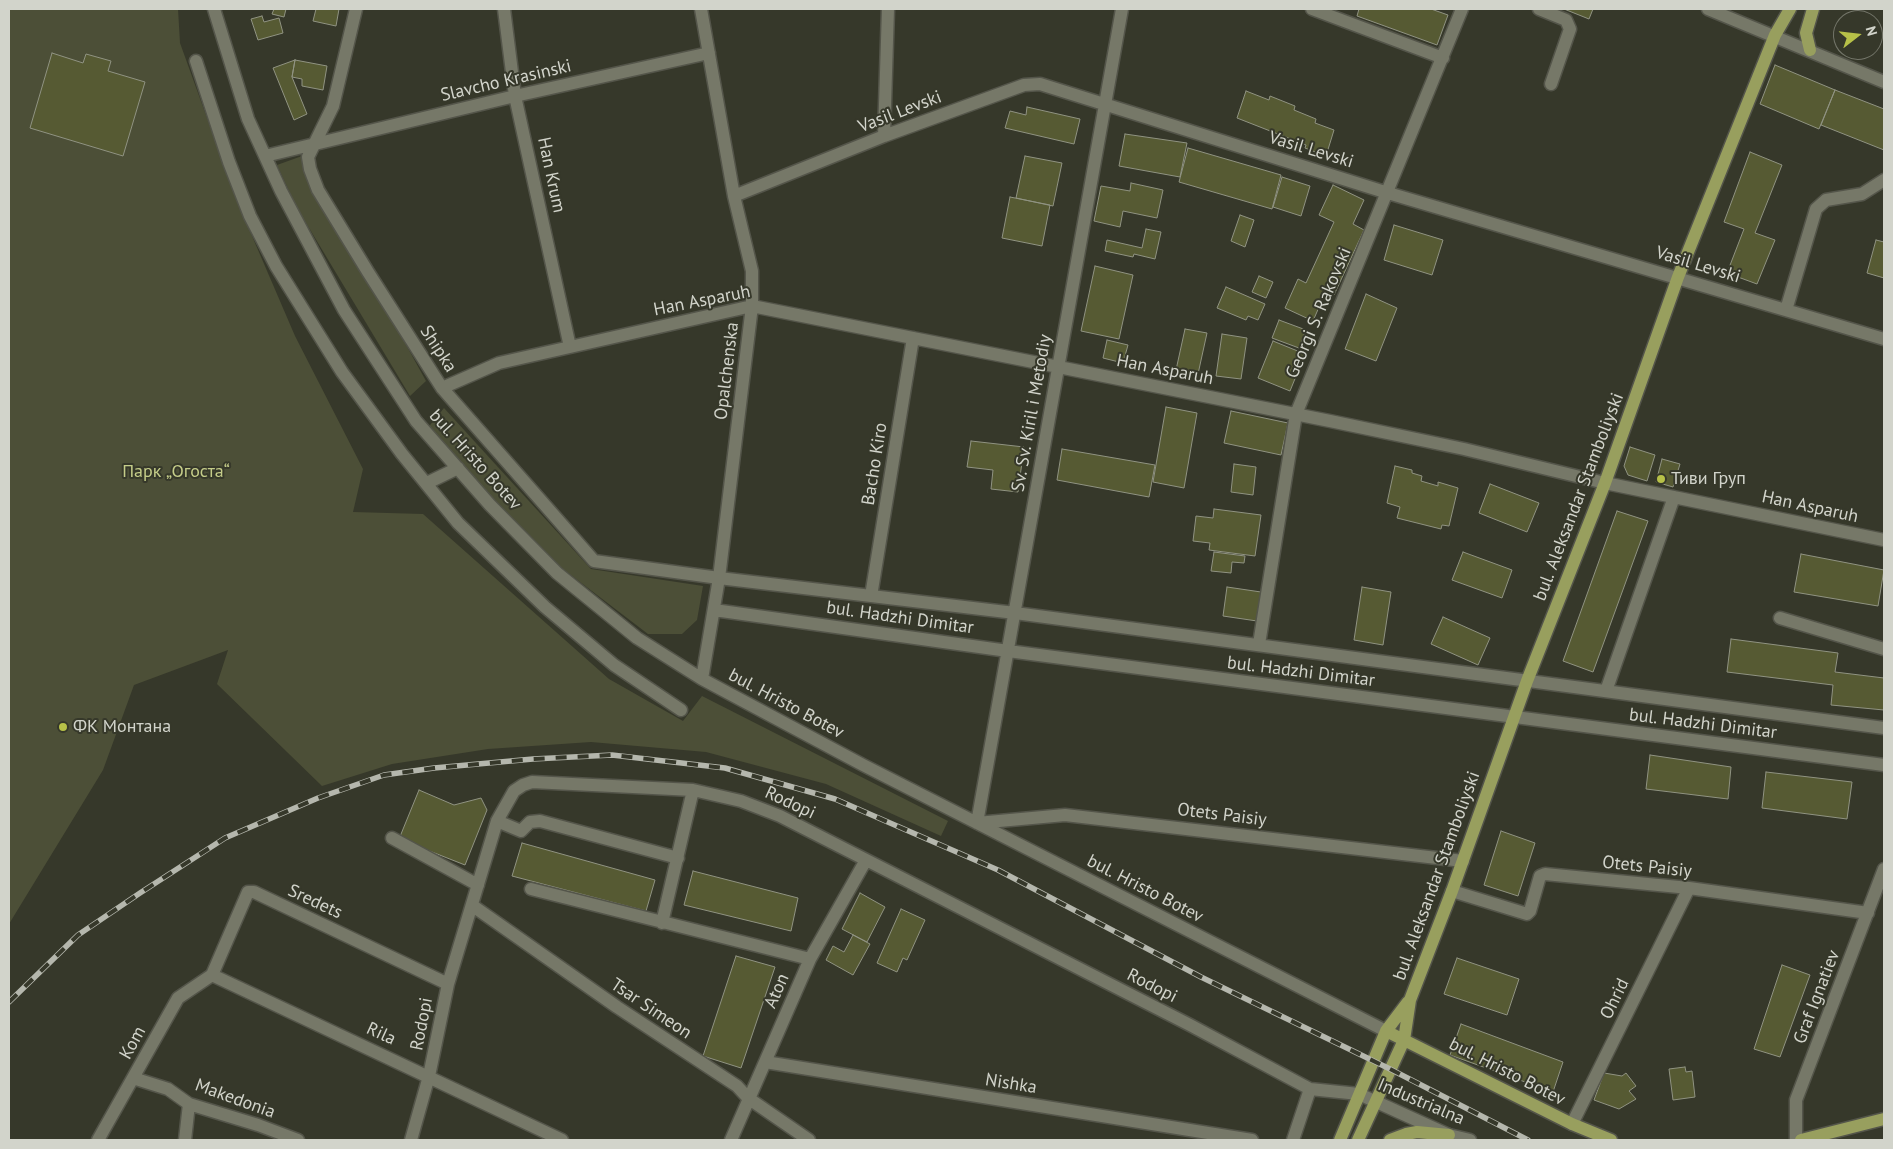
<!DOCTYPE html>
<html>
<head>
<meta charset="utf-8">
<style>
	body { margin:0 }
	#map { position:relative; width:1893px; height:1149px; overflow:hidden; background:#36382a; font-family:"PT Sans",sans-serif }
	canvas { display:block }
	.frame { position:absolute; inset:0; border:10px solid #d2d4cb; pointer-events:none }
	.north { position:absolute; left:1833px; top:10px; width:50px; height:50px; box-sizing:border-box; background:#36382a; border:1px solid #74766a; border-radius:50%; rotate:74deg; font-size:14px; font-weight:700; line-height:20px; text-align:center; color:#d2d4cb }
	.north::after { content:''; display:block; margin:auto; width:18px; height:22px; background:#b7c148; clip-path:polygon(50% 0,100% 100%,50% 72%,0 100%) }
</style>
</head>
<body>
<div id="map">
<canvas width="1893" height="1149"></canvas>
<div class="frame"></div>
<div class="north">N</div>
</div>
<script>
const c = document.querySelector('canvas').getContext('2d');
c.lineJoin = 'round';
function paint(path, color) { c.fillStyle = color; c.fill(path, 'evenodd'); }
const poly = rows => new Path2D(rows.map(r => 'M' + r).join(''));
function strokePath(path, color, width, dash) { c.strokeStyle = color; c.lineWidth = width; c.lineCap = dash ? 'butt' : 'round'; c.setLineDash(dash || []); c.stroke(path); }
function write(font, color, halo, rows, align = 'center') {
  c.font = font + ' "PT Sans",sans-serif'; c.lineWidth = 4; c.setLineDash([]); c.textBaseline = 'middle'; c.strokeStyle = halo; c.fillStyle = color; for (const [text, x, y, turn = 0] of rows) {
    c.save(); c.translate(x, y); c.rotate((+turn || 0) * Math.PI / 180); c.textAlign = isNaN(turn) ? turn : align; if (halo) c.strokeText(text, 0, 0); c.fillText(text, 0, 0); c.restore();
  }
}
paint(poly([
	[9,9,178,9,180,43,237,201,295,336,363,469,353,512,423,514,609,679,683,721,702,696,948,821,941,836,826,784,706,752,591,742,488,749,392,764,322,786,217,684,228,650,134,685,103,770,9,924],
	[302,156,426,381,410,396,297,208,277,165],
	[444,408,591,569,703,586,697,620,682,634,648,634,563,569,426,430]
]), '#4c4f37');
const building = poly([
	[274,9,286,9,284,17,272,14,274,9],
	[316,9,339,9,336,26,313,21,316,9],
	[1359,9,1431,9,1448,15,1437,45,1357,16,1359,9],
	[1564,9,1593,9,1589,19,1564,9],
	[262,16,264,22,279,18,283,33,258,40,251,19,262,16],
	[52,53,83,63,86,54,111,61,108,71,145,82,123,156,30,128,52,53],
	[295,60,327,66,323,90,302,86,302,79,292,77,295,60],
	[295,60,292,77,307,114,294,120,273,68,295,60],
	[1775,65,1835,90,1819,129,1760,104,1775,65],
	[1835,90,1884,109,1884,150,1821,125,1835,90],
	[1246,91,1269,100,1270,96,1295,106,1294,110,1316,119,1315,123,1334,130,1326,156,1305,148,1306,145,1237,118,1246,91],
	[1027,107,1080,119,1074,144,1005,128,1010,111,1026,115,1027,107],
	[1125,134,1187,143,1180,177,1119,166,1125,134],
	[1188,148,1281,175,1272,209,1179,182,1188,148],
	[1750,152,1782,165,1755,233,1775,240,1757,284,1727,273,1744,229,1724,222,1750,152],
	[1025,156,1062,163,1053,206,1016,198,1025,156],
	[1282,177,1310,186,1301,216,1273,207,1282,177],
	[1131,183,1163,190,1157,218,1123,211,1120,227,1094,221,1101,186,1130,191,1131,183],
	[1333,185,1364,200,1353,224,1364,230,1334,295,1326,291,1313,321,1285,308,1298,279,1306,283,1334,222,1319,215,1333,185],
	[1010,197,1050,205,1042,246,1002,238,1010,197],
	[1240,215,1254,220,1245,247,1231,241,1240,215],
	[1394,225,1443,240,1432,275,1384,260,1394,225],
	[1146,229,1161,232,1155,259,1134,254,1133,257,1105,251,1107,240,1142,248,1146,229],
	[1876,240,1884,242,1884,278,1867,273,1876,240],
	[1095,266,1133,275,1119,339,1081,331,1095,266],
	[1259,276,1273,282,1266,298,1252,292,1259,276],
	[1226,287,1265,304,1258,320,1248,316,1246,320,1217,308,1226,287],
	[1366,294,1397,308,1376,361,1345,349,1366,294],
	[1279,320,1306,330,1299,348,1272,338,1279,320],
	[1185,329,1207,333,1198,374,1176,370,1185,329],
	[1222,334,1247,338,1241,379,1216,376,1222,334],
	[1107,340,1128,345,1123,363,1103,358,1107,340],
	[1273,341,1305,354,1290,391,1258,378,1273,341],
	[1166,407,1197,413,1184,488,1153,482,1166,407],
	[1231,411,1288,423,1281,455,1224,443,1231,411],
	[971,441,1024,447,1018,492,991,489,993,470,967,467,971,441],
	[1630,447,1655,455,1647,481,1628,475,1624,466,1630,447],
	[1062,449,1155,465,1149,497,1057,480,1062,449],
	[1662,459,1680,464,1673,487,1656,482,1662,459],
	[1234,464,1256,467,1253,495,1231,492,1234,464],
	[1395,466,1412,470,1412,473,1422,476,1421,481,1438,486,1438,482,1458,488,1449,526,1442,525,1441,529,1397,518,1400,507,1387,503,1395,466],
	[1490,484,1539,503,1527,532,1479,513,1490,484],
	[1214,509,1261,515,1255,556,1209,550,1210,543,1193,541,1196,516,1213,518,1214,509],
	[1617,511,1648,521,1593,672,1563,661,1617,511],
	[1214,552,1245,556,1244,563,1232,562,1231,573,1211,571,1214,552],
	[1463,552,1512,570,1502,598,1452,580,1463,552],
	[1801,554,1884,570,1878,606,1794,592,1801,554],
	[1227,587,1261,592,1257,621,1223,616,1227,587],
	[1362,587,1391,592,1383,645,1354,640,1362,587],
	[1443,617,1490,638,1478,665,1431,644,1443,617],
	[1731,639,1838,653,1835,672,1884,678,1884,710,1831,705,1833,685,1727,672,1731,639],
	[1650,755,1731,767,1728,799,1646,789,1650,755],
	[1766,772,1852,782,1847,819,1762,808,1766,772],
	[419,790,454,805,481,798,487,810,465,865,399,839,419,790],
	[1501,831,1535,843,1518,896,1484,885,1501,831],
	[522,843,655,880,646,911,512,876,522,843],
	[693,871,798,898,791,931,684,905,693,871],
	[860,893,885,907,867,942,842,929,860,893],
	[901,909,925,920,907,960,903,958,897,972,877,963,901,909],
	[853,935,870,944,853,975,826,960,833,946,844,952,853,935],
	[736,956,775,967,741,1068,703,1056,736,956],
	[1457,958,1519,979,1507,1015,1444,994,1457,958],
	[1782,965,1810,975,1780,1057,1754,1049,1782,965],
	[1461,1024,1563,1062,1553,1092,1450,1055,1461,1024],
	[1685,1067,1686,1072,1692,1071,1695,1097,1673,1100,1669,1069,1685,1067],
	[1604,1073,1622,1076,1626,1073,1636,1086,1629,1091,1636,1099,1619,1109,1594,1100,1604,1073]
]);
paint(building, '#565a33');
strokePath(building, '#909382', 1);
const minor = poly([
	[214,9,248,119,281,191,344,310,416,421,490,505,557,573,637,638,702,679,863,765,1386,1031],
	[356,9,333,106,308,157,310,169,318,190,368,272,442,388,594,561,719,578,1015,613,1884,728],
	[504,9,515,96,570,347],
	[701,9,734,196,752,271,752,306,719,578,702,679],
	[1122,9,977,823,1065,815,1463,861],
	[1312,9,1443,58],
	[1539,9,1566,20,1570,29,1551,84],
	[1708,9,1884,82],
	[196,61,229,162,250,216,276,266,342,372,402,454,458,523,545,607,614,665,681,710],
	[884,136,888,9],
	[265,156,515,96,709,53],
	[734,196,884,136,1024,85,1040,84,1388,193,1884,339],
	[1786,310,1816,209,1826,200,1862,194,1884,180],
	[442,388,499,363,752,306,1330,421,1464,449,1605,483,1884,540],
	[427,483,458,468],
	[871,596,913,338],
	[714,610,1008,651,1884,765],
	[1780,618,1884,649],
	[1259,644,1296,414,1462,9],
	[1606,691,1674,497],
	[497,821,521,831,530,822,540,821,678,858],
	[392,838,478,885],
	[531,889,810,959],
	[1452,891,1527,914,1530,911,1540,876,1545,874,1689,888,1868,913],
	[473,906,617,1007,737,1086,748,1098,809,1140],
	[662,923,693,790],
	[212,975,562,1140],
	[765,1062,1252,1140],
	[133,1078,168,1089,189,1104,258,1125,298,1140],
	[1572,1124,1689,888],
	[98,1140,178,998,212,975,248,892,254,892,448,984],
	[185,1140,189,1104],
	[411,1140,429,1076,448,984,497,821,514,791,523,785,532,782,693,790,741,801,780,816,1190,1025,1310,1089,1359,1094,1449,1135,1470,1140],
	[731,1140,810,959,866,860],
	[1293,1140,1310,1089],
	[1796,1140,1796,1100,1884,869]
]);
const major = poly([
	[1810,50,1806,33,1813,9],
	[1386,1031,1572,1124,1611,1140],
	[1340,1140,1386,1031,1408,1002],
	[1358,1140,1404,1040,1410,1000,1452,891,1527,681,1605,483,1678,277,1775,35,1790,9],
	[1390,1140,1406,1134,1417,1132,1449,1135],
	[1801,1140,1884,1119]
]);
strokePath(minor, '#54554a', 15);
strokePath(major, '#54554a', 15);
strokePath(minor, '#767868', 12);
strokePath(major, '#989f5e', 12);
const rail = poly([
	[9,1002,78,935,140,893,225,838,318,798,384,775,434,768,533,759,612,755,725,768,835,799,998,870,1201,977,1390,1069,1528,1140]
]);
strokePath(rail, '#b5b7ad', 5.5);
strokePath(rail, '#36382a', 4, [11]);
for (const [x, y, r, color] of [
	[1661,479,5,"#b7c148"],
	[63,727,5,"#b7c148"]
]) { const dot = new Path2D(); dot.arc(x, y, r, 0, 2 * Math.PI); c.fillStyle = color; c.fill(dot); strokePath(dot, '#36382a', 2); }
write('18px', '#d2d4cb', '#36382a', [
	["Slavcho Krasinski",506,81,-13],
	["Vasil Levski",900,112,-21],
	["Vasil Levski",1311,150,17],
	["Han Krum",551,175,78],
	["Vasil Levski",1698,265,17],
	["Han Asparuh",702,301,-11],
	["Georgi S. Rakovski",1319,313,-67],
	["Shipka",438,349,57],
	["Han Asparuh",1165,370,11],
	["Opalchenska",727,371,-83],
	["Sv. Sv. Kiril i Metodiy",1032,413,-80],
	["bul. Hristo Botev",475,460,48],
	["Bacho Kiro",875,464,-81],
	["bul. Aleksandar Stamboliyski",1579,497,-69],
	["Han Asparuh",1810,507,12],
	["bul. Hadzhi Dimitar",900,618,8],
	["bul. Hadzhi Dimitar",1301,672,7],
	["bul. Hristo Botev",786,704,28],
	["bul. Hadzhi Dimitar",1703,724,7],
	["Rodopi",790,803,25],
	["Otets Paisiy",1222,815,7],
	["Otets Paisiy",1647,867,6],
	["bul. Aleksandar Stamboliyski",1437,876,-70],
	["bul. Hristo Botev",1145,889,27],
	["Sredets",315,902,25],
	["Rodopi",1152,986,27],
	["Aton",777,991,-66],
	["Graf Ignatiev",1817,997,-69],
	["Ohrid",1615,999,-64],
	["Tsar Simeon",651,1009,34],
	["Rodopi",422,1024,-79],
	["Rila",381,1034,25],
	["Kom",133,1043,-61],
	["bul. Hristo Botev",1507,1072,27],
	["Nishka",1011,1084,9],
	["Makedonia",235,1099,20],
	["Industrialna",1421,1102,23]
]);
write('18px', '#c5cd89', '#36382a', [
	["Парк „Огоста“",176,472]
]);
write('18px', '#d2d4cb', '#36382a', [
	["Тиви Груп",1671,479],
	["ФК Монтана",73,727]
], 'left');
</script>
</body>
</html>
